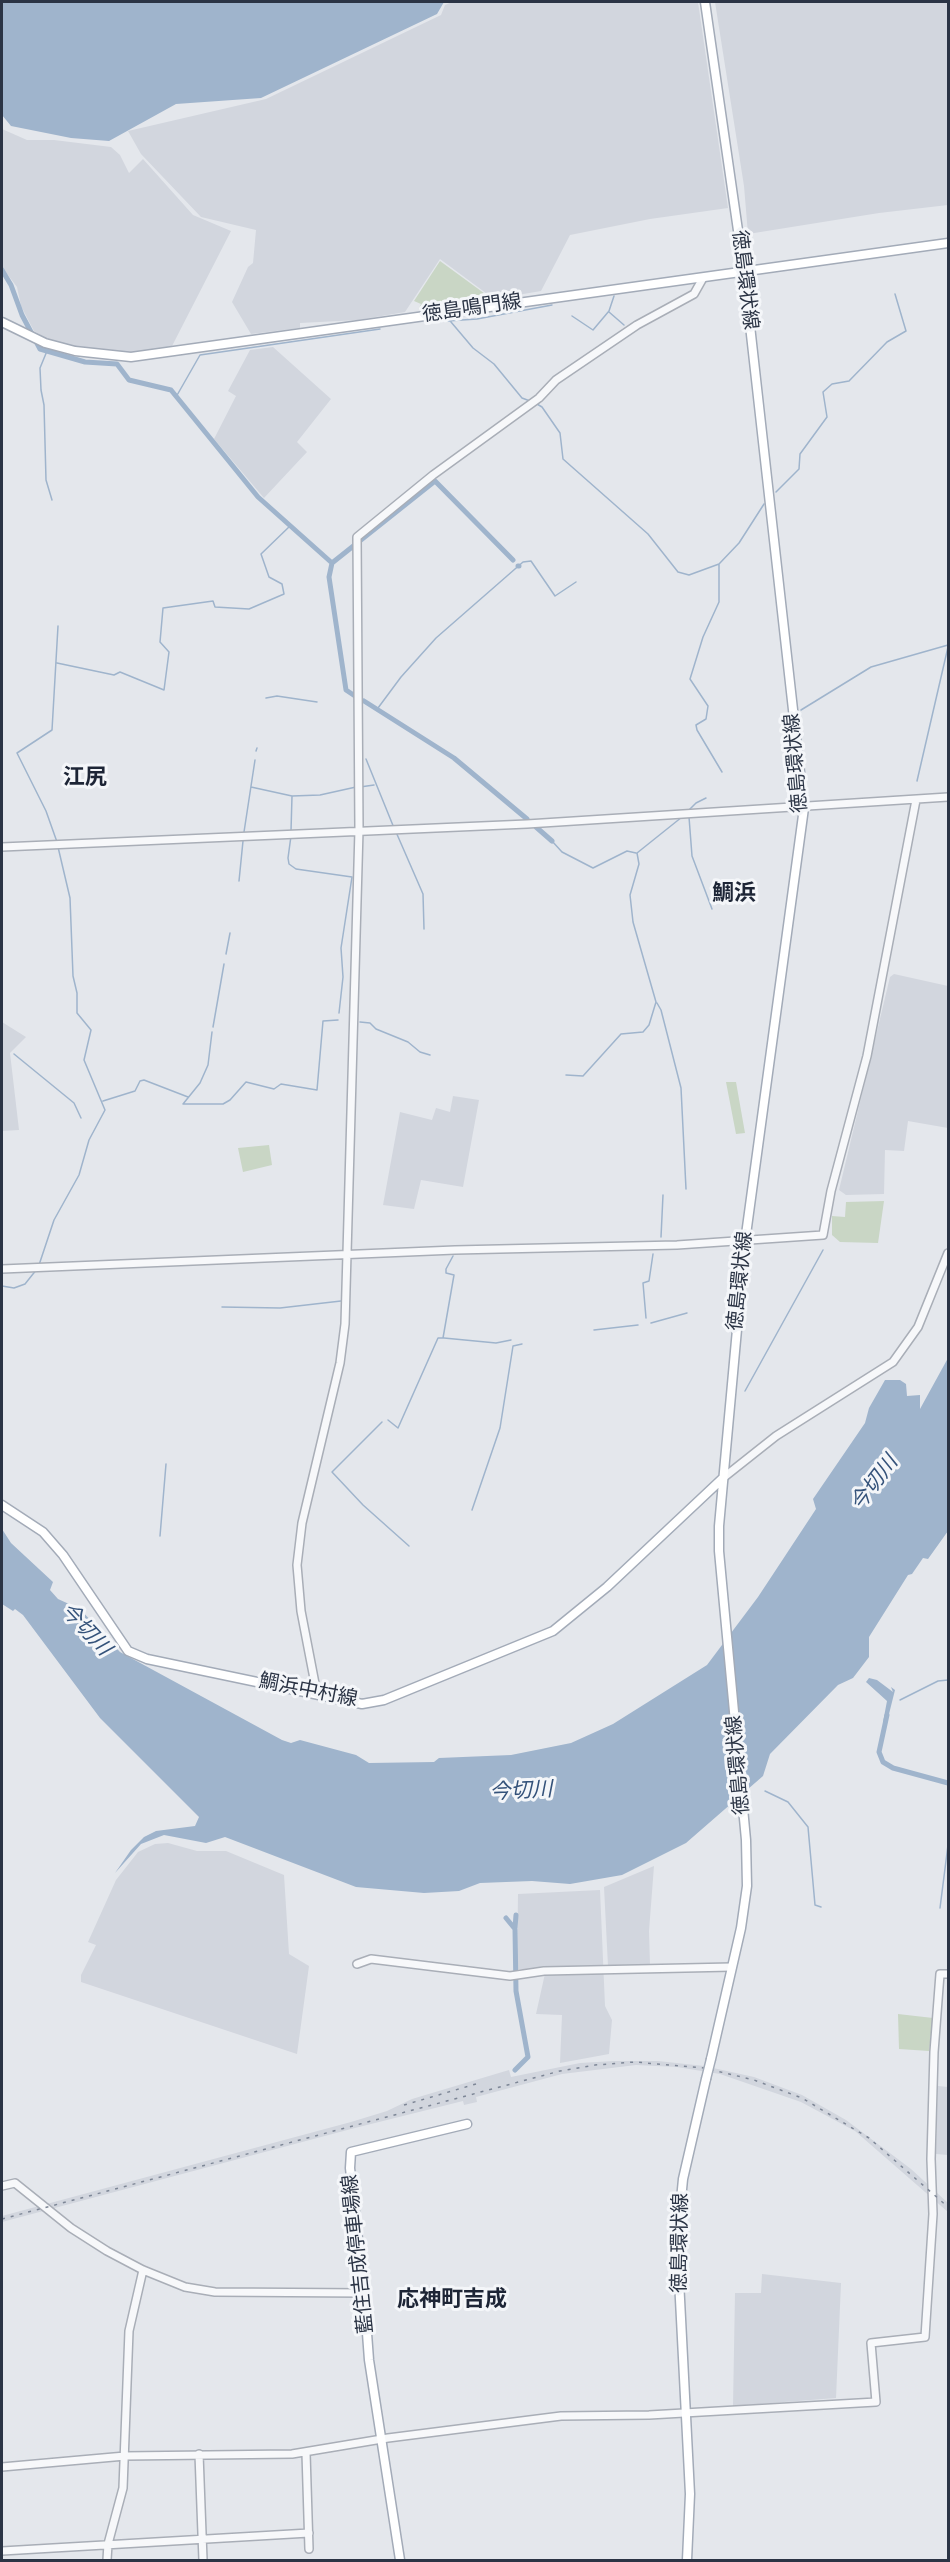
<!DOCTYPE html>
<html>
<head>
<meta charset="utf-8">
<style>
	body { margin:0 }
	#map { position:relative; width:950px; height:2562px; overflow:hidden; background:#e4e7ec; font-family:Poppins,sans-serif }
	canvas { display:block }
	.frame { position:absolute; inset:0; border:3px solid #2b3445; pointer-events:none }
</style>
</head>
<body>
<div id="map">
<canvas width="950" height="2562"></canvas>
<div class="frame"></div>
</div>
<script>
const c = document.querySelector('canvas').getContext('2d');
c.lineJoin = 'round';
function paint(path, color) { c.fillStyle = color; c.fill(path, 'evenodd'); }
const poly = rows => new Path2D(rows.map(r => 'M' + r).join(''));
function strokePath(path, color, width, dash) { c.strokeStyle = color; c.lineWidth = width; c.lineCap = dash ? 'butt' : 'round'; c.setLineDash(dash || []); c.stroke(path); }
function write(font, color, halo, rows, align = 'center') {
  c.font = font + ' Poppins,"Noto Sans JP",sans-serif'; c.lineWidth = 6; c.setLineDash([]); c.textBaseline = 'middle'; c.strokeStyle = halo; c.fillStyle = color; for (const [text, x, y, turn = 0] of rows) {
    c.save(); c.translate(x, y); c.rotate((+turn || 0) * Math.PI / 180); c.textAlign = isNaN(turn) ? turn : align; if (halo) c.strokeText(text, 0, 0); c.fillText(text, 0, 0); c.restore();
  }
}
paint(poly([
	[452,2,698,2,728,208,650,219,570,235,541,291,494,299,440,259,405,312,358,320,300,323,300,328,251,334,232,302,248,267,253,263,256,230,201,217,141,154,128,131,266,99,441,15,445,5],
	[715,2,948,2,948,205,879,213,748,234,744,186],
	[2,129,27,140,54,140,111,147,120,155,129,173,143,159,193,215,231,231,171,348,123,353,79,348,55,343,34,331,21,306,17,287,2,267],
	[273,347,331,399,297,442,307,452,264,498,214,439,236,396,228,391,250,350],
	[894,974,948,986,948,1128,908,1121,904,1151,885,1150,884,1194,846,1195,839,1190,890,977],
	[2,1022,26,1037,10,1053,19,1130,2,1131],
	[453,1096,479,1100,463,1187,421,1180,414,1209,383,1205,400,1112,432,1120,436,1108,450,1112],
	[168,1843,197,1851,226,1851,284,1875,289,1954,309,1966,297,2054,81,1982,81,1975,96,1945,88,1942,116,1880,138,1852,155,1844],
	[654,1866,649,1931,650,1965,608,1966,604,1887],
	[600,1890,605,2006,612,2020,609,2054,560,2063,562,2015,536,2014,546,1969,517,1969,518,1894],
	[614,2061,658,2061,704,2066,754,2077,802,2095,846,2120,911,2169,948,2203,948,2212,855,2131,801,2102,720,2074,677,2067,636,2065,562,2074,476,2097,477,2102,464,2105,463,2101,351,2129,2,2222,2,2216,351,2122,387,2111,412,2099,509,2070,511,2077,580,2063],
	[938,2086,948,2087,948,2155,936,2154],
	[762,2274,841,2283,836,2398,733,2406,735,2293,761,2293]
]), '#d2d6de');
paint(poly([
	[440,261,492,299,419,308,421,304,414,301],
	[726,1082,736,1082,745,1133,736,1134],
	[269,1145,272,1165,243,1172,238,1148],
	[884,1201,878,1243,840,1242,832,1235,832,1216,845,1217,846,1202],
	[898,2014,933,2018,929,2051,899,2049]
]), '#c9d6c5');
paint(poly([
	[2,2,444,2,437,14,261,98,176,104,109,141,71,138,11,126,2,115],
	[948,1358,948,1531,928,1559,923,1558,912,1574,908,1575,869,1637,869,1657,853,1678,838,1685,770,1754,763,1776,686,1843,622,1875,570,1884,532,1881,480,1883,459,1891,424,1893,356,1887,225,1837,206,1843,164,1835,141,1844,115,1873,131,1850,144,1837,156,1831,195,1826,199,1817,100,1718,23,1615,15,1609,13,1611,2,1604,2,1529,11,1543,53,1582,50,1590,58,1599,80,1609,120,1652,282,1740,291,1743,300,1740,356,1755,369,1763,434,1762,439,1758,511,1755,571,1743,613,1724,707,1665,758,1597,816,1509,813,1499,865,1423,869,1408,885,1380,900,1380,906,1384,907,1396,920,1395,920,1409],
	[869,1678,877,1680,893,1692,891,1687,895,1690,887,1722,883,1722,887,1701,866,1682]
]), '#9fb4cc');
strokePath(poly([
	[609,312,624,325],
	[572,316,593,330,609,311,614,296],
	[432,322,477,319,552,305],
	[451,322,473,348,494,364,522,398,530,401],
	[47,351,40,368,41,390,44,405,46,480,52,500],
	[176,397,200,355,380,329],
	[537,404,542,407,560,433,563,459,648,534,678,572,689,575,719,564],
	[776,492,799,469,800,454,827,417,823,392,832,384,849,381,887,342,906,331,895,294],
	[57,663,114,675,120,672,164,690,169,652,160,642,163,608,213,601,215,607,249,609,284,594,282,584,269,577,261,554,290,526],
	[266,698,277,696,317,702],
	[378,708,401,677,436,638,523,562,531,561,555,596,576,582],
	[801,710,871,667,948,645],
	[256,751,257,748],
	[366,759,394,828],
	[722,772,697,730,696,725,706,719,708,706,690,679,703,637,719,602,719,564,739,543,764,504],
	[917,781,948,647],
	[251,787,292,796,320,795,356,787],
	[360,787,374,785],
	[687,812,696,803,706,798],
	[689,817,692,856,712,909],
	[291,831,292,796],
	[244,832,255,760],
	[396,832,423,894,424,929],
	[291,836,288,858,289,864,296,869,352,877,341,948,343,977,339,1013],
	[552,841,562,852,593,868,627,851,636,853],
	[57,842,46,811,17,753,52,730,58,626],
	[239,881,243,841],
	[226,954,230,933],
	[657,1003,661,1010,681,1088,686,1189],
	[360,1022,370,1023,376,1029,408,1042,420,1052,430,1055],
	[213,1027,224,964],
	[212,1032,208,1065,200,1083,183,1104,223,1104,230,1100,246,1082,274,1089,281,1084,317,1090,323,1021,338,1020],
	[14,1054,74,1103,81,1118],
	[566,1075,583,1076,621,1034,643,1032,649,1025,656,1002,633,922,630,895,639,864,637,853,682,817],
	[103,1101,135,1091,140,1081,144,1080,188,1097],
	[661,1237,663,1195],
	[39,1265,54,1220,79,1175,89,1140,105,1110,84,1060,91,1030,77,1013,77,993,73,976,70,898,58,847],
	[2,1286,14,1288,25,1284,37,1269],
	[222,1307,280,1308,341,1301],
	[646,1318,643,1283,649,1281,653,1254],
	[651,1323,687,1313],
	[594,1330,638,1325],
	[444,1338,496,1343,511,1340],
	[745,1391,823,1250],
	[388,1420,398,1428,438,1338,443,1338,454,1275,446,1273,446,1269,453,1256],
	[382,1422,332,1472,363,1505,409,1546],
	[472,1510,500,1428,513,1346,522,1344],
	[160,1536,166,1464],
	[900,1700,938,1681,948,1680],
	[765,1791,788,1802,808,1827,815,1905,821,1907],
	[940,1908,948,1845]
]), '#9fb4cc', 1.5);
strokePath(poly([
	[2,270,11,285,22,315,40,349,85,362,117,364,129,380,171,390,258,497,332,563],
	[518,566,519,566],
	[355,696,346,690,329,577,332,563,435,481,513,560],
	[364,701,454,758,527,819],
	[536,827,552,841],
	[887,1715,879,1752,883,1762,893,1768,948,1783],
	[506,1918,515,1929,516,1991,528,2057,515,2070],
	[515,1928,516,1915]
]), '#9fb4cc', 5);
const minor = poly([
	[2,847,527,824,948,797],
	[2,1269,455,1250,677,1245,823,1235,831,1191,867,1056,916,800],
	[723,1478,776,1436,893,1362,918,1327,948,1253],
	[317,1694,301,1611,297,1565,302,1523,340,1363,345,1324,359,830,357,537,433,475,539,398,556,380,637,325,694,294,703,278],
	[357,1964,371,1959,510,1976,544,1971,732,1967],
	[2,2186,15,2183,71,2228,107,2251,143,2270,185,2287,215,2292,364,2293],
	[306,2453,309,2549],
	[199,2454,203,2560],
	[2,2467,125,2456,292,2454,388,2438,561,2416,649,2415,876,2402,871,2343,925,2337,933,2214,931,2159,934,2052,940,1974,948,1974],
	[2,2551,309,2533],
	[107,2560,108,2544,123,2488,129,2331,143,2270]
]);
const major = poly([
	[705,2,744,272,804,808,745,1242,719,1526,719,1551,746,1840,747,1886,741,1928,711,2059],
	[2,322,45,343,75,351,131,357,948,243],
	[2,1505,43,1532,63,1555,128,1651,147,1659,362,1704,384,1700,553,1631,607,1587,723,1478],
	[400,2560,369,2360,364,2293,350,2168,351,2152,467,2124],
	[687,2560,690,2494,677,2241,683,2179,706,2079]
]);
strokePath(minor, '#a9aeb7', 10);
strokePath(major, '#a3abb8', 11);
strokePath(minor, '#f7f8fa', 7);
strokePath(major, '#fff', 8);
strokePath(poly([
	[404,2105,476,2084],
	[2,2219,560,2071,595,2065,635,2062,704,2068,754,2080,802,2098,869,2138,948,2207]
]), '#7d8696', 1.5, [3, 6]);
const majorBridge = poly([
	[706,2079,711,2059]
]);
strokePath(majorBridge, '#a3abb8', 11, []);
strokePath(majorBridge, '#fff', 8);
write('20px', '#2b3445', '#f4f6f9', [
	["徳島環状線",744,280,83],
	["徳島鳴門線",472,309,-8],
	["徳島環状線",797,763,-95],
	["徳島環状線",741,1281,-84],
	["鯛浜中村線",308,1691,11],
	["徳島環状線",739,1765,-95],
	["徳島環状線",681,2243,-89],
	["藍住吉成停車場線",359,2254,-96]
]);
write('italic 21px', '#34527a', '#f4f6f9', [
	["今切川",875,1484,-53],
	["今切川",85,1630,47],
	["今切川",521,1792,-3]
]);
write('bold 22px', '#1d2536', '#f4f6f9', [
	["江尻",85,778],
	["鯛浜",734,894],
	["応神町吉成",452,2300]
]);
</script>
</body>
</html>
